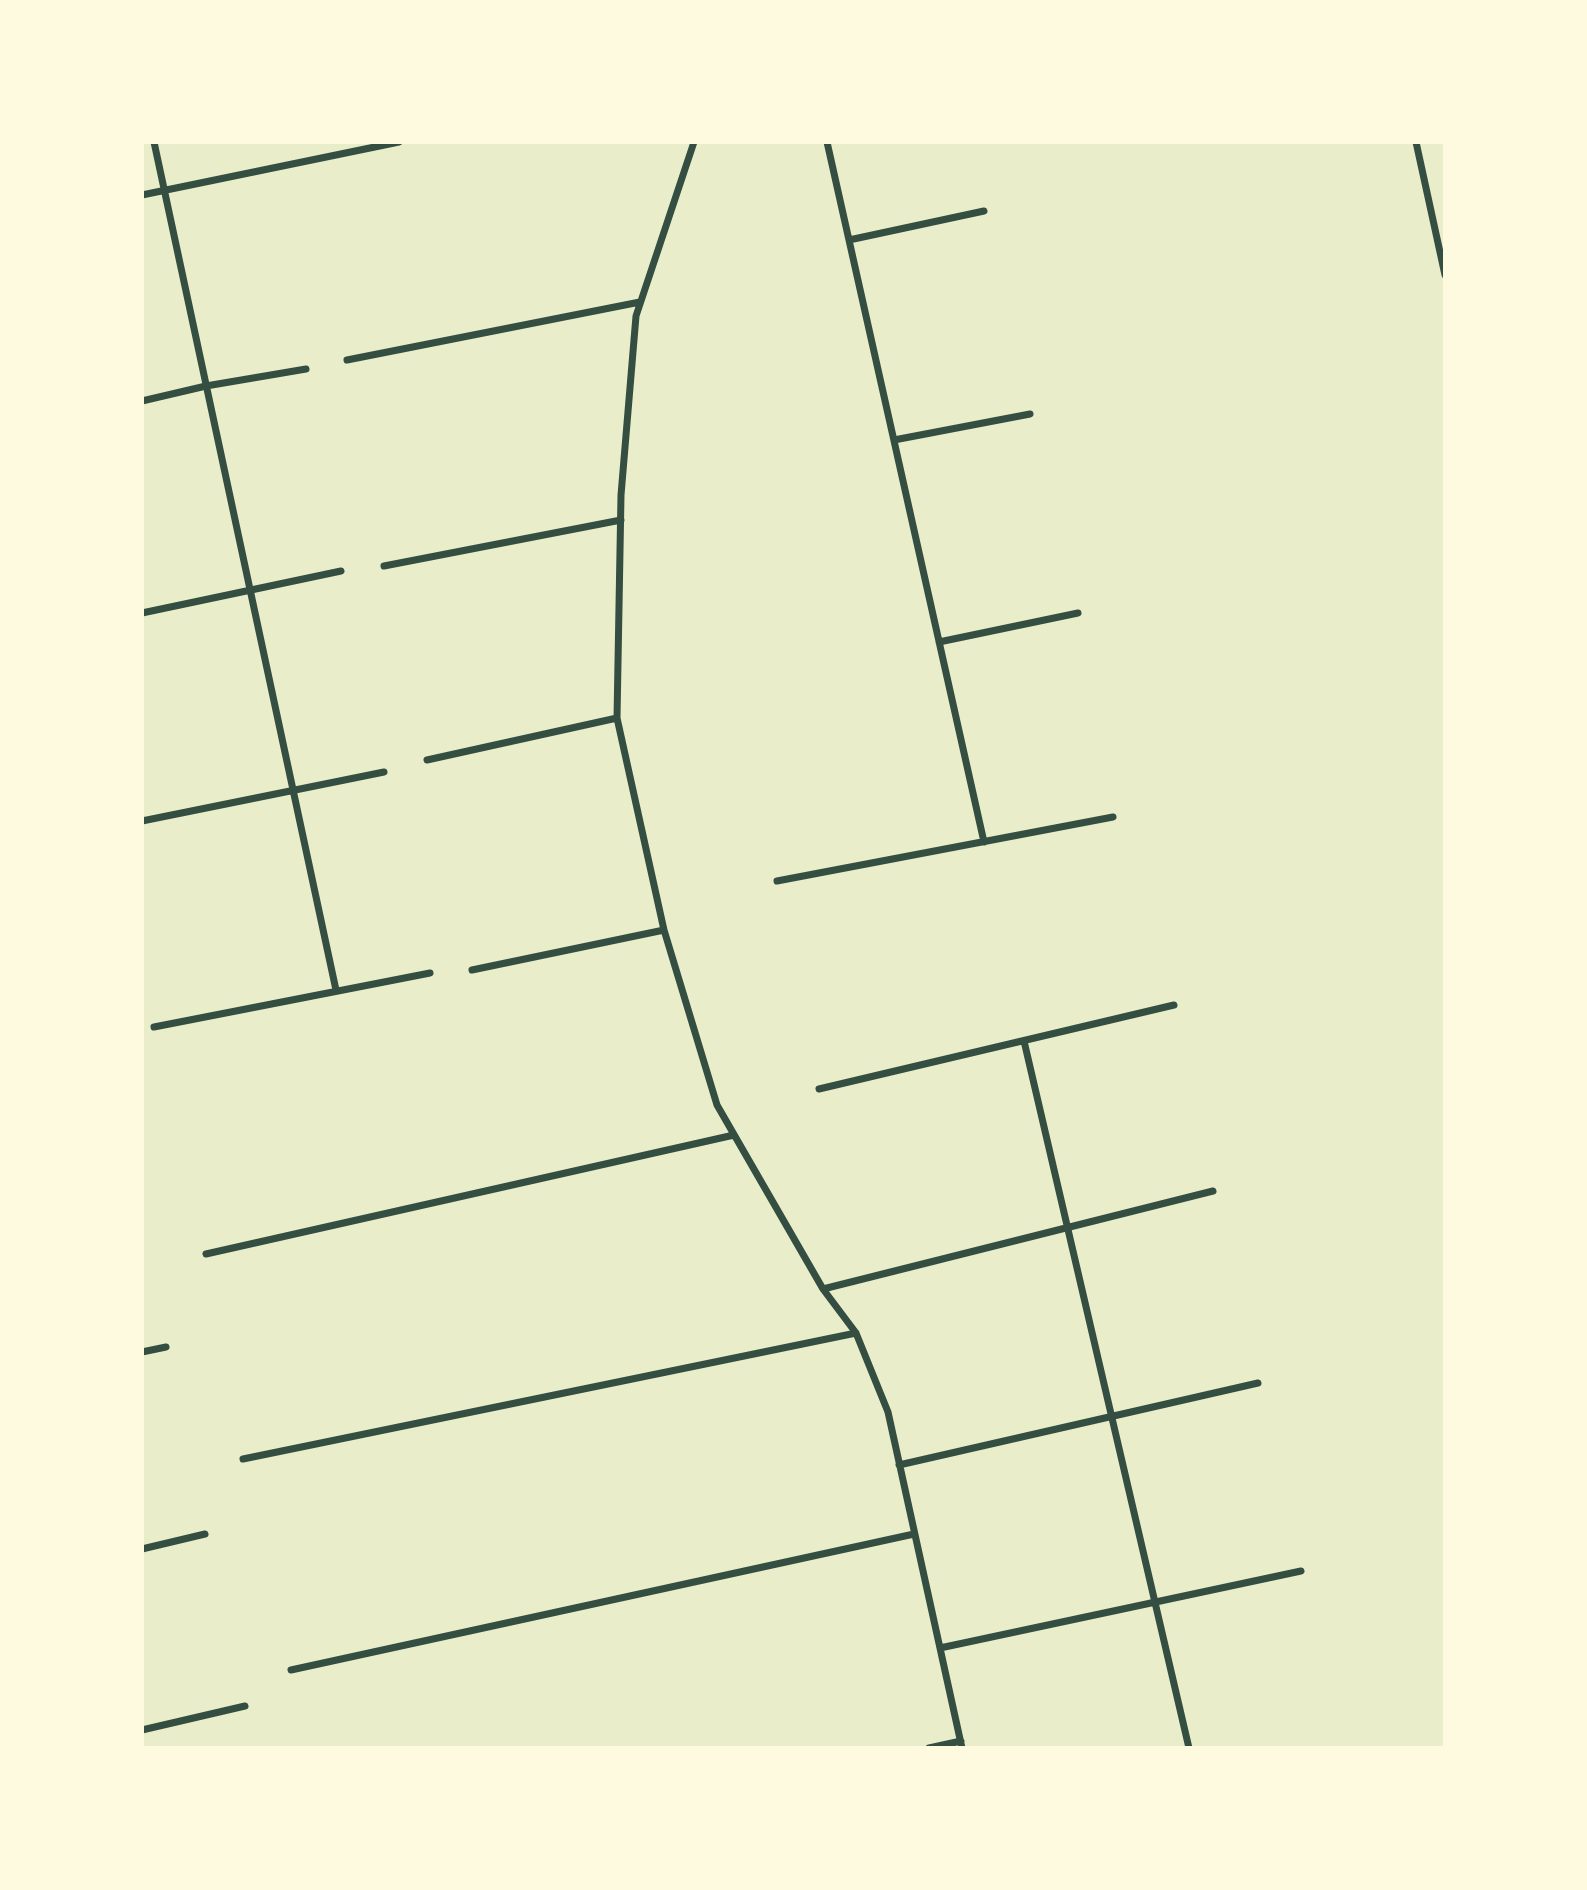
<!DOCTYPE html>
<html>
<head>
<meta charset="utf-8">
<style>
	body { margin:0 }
	#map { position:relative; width:1587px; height:1890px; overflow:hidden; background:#e9edc9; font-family:"Sofia Sans Condensed",sans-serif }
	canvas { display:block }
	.frame { position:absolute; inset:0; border:144px solid #fefae0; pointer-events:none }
</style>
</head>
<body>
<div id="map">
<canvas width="1587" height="1890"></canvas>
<div class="frame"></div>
</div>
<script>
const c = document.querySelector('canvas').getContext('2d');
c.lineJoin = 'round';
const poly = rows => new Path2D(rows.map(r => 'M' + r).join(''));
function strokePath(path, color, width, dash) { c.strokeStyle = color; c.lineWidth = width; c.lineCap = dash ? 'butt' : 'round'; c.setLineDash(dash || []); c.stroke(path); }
strokePath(poly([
	[154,142,336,990],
	[694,142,636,316,621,495,617,718,664,930,717,1105,823,1289,856,1333,888,1412,962,1748],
	[827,142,984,842],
	[1416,142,1445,275],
	[142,195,399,142],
	[849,240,984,211],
	[347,360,640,302],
	[142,401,206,386,306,369],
	[894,440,1030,414],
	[384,566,621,520],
	[142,613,341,571],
	[939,642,1078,613],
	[427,760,617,718],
	[142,821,384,772],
	[777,881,1113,817],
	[472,970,664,930],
	[154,1027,430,973],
	[1024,1041,1189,1748],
	[819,1089,1174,1005],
	[206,1254,734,1135],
	[823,1289,1213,1191],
	[142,1352,166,1347],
	[243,1459,856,1333],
	[899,1465,1258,1383],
	[142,1549,205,1534],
	[940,1648,1301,1571],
	[291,1670,914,1534],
	[142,1730,245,1706],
	[929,1748,961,1741]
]), '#344e41', 7);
</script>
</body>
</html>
